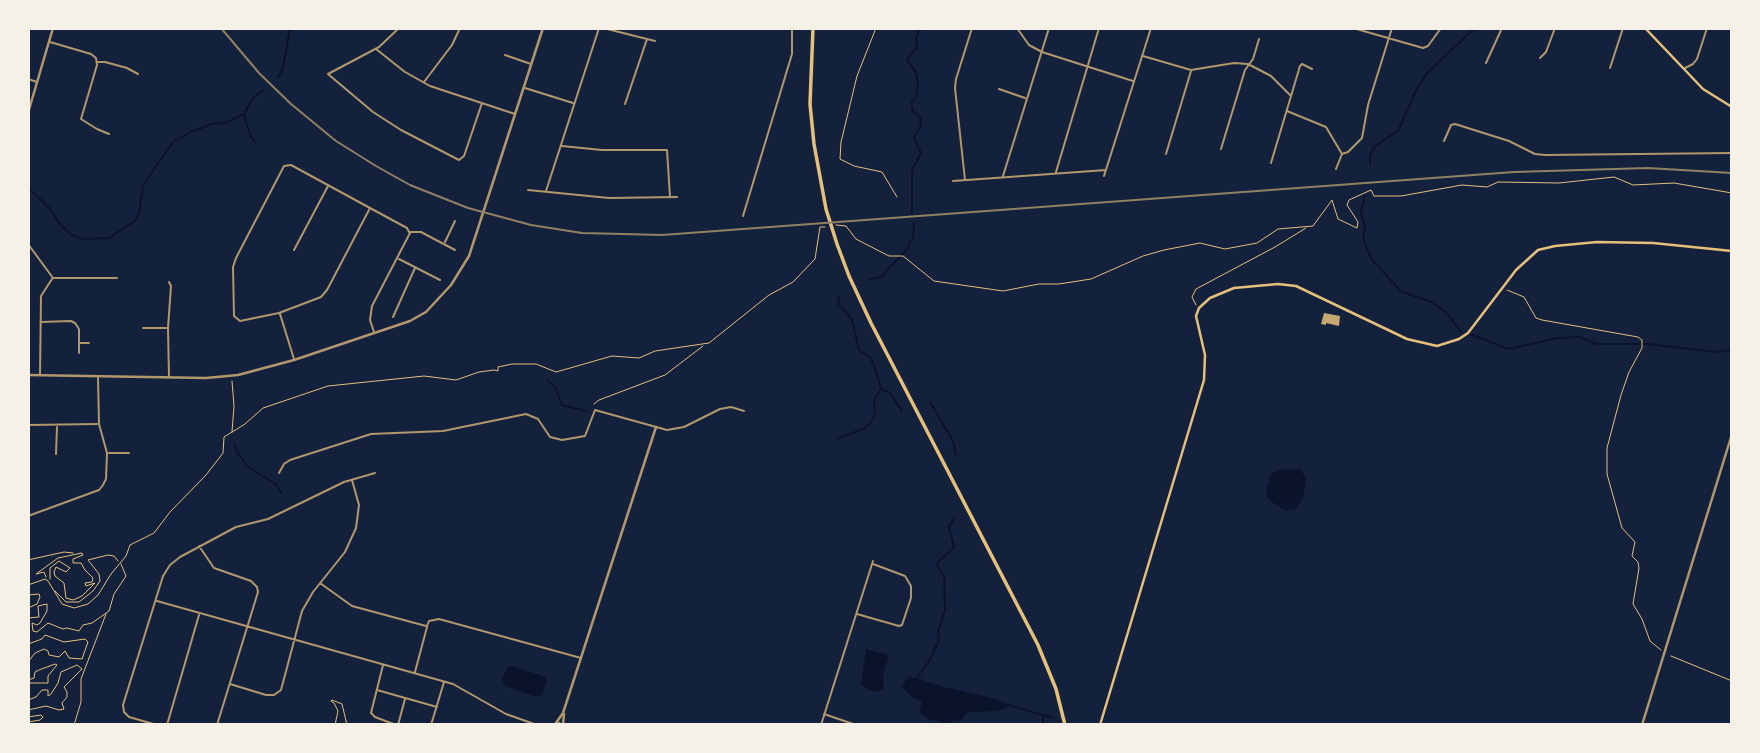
<!DOCTYPE html>
<html>
<head>
<meta charset="utf-8">
<style>
	body { margin:0 }
	#map { position:relative; width:1760px; height:753px; overflow:hidden; background:#14213d; font-family:"Noto Sans",sans-serif }
	canvas { display:block }
	.frame { position:absolute; inset:0; border:30px solid #f6f1e7; pointer-events:none }
</style>
</head>
<body>
<div id="map">
<canvas width="1760" height="753"></canvas>
<div class="frame"></div>
</div>
<script>
const c = document.querySelector('canvas').getContext('2d');
c.lineJoin = 'round';
function paint(path, color) { c.fillStyle = color; c.fill(path, 'evenodd'); }
const poly = rows => new Path2D(rows.map(r => 'M' + r).join(''));
function strokePath(path, color, width, dash) { c.strokeStyle = color; c.lineWidth = width; c.lineCap = dash ? 'butt' : 'round'; c.setLineDash(dash || []); c.stroke(path); }
paint(poly([
	[1300,469,1306,478,1303,498,1296,509,1286,511,1272,502,1267,497,1266,489,1271,474,1279,470],
	[866,649,889,655,883,676,884,689,879,692,869,690,861,685],
	[512,666,546,677,547,681,542,695,536,697,505,686,502,679,508,667],
	[909,676,944,687,997,699,1008,705,1005,709,997,711,970,712,965,714,962,720,952,721,949,724,928,719,919,712,922,702,910,696,902,686]
]), '#0b132b');
strokePath(poly([
	[278,77,283,68,290,28],
	[244,115,250,135,255,142],
	[1370,165,1370,155,1375,146,1398,131,1416,90,1428,72,1475,28],
	[28,190,35,194,50,209,59,223,70,234,82,239,109,238,135,221,139,214,143,185,173,142,191,132,212,124,225,123,244,114,253,98,263,90],
	[1365,196,1361,212,1365,228,1363,239,1372,260,1402,292,1432,302,1448,314,1461,332],
	[912,213,912,170,921,153,914,138,921,126,920,117,912,110,912,102,916,97,918,85,916,73,907,59,917,47,916,36,921,28],
	[869,279,881,277,907,249,913,237,914,223],
	[840,295,838,303,852,320,859,350,870,357,874,365,881,389,890,393,902,411],
	[1470,334,1508,349,1558,338,1580,337,1596,344,1648,344,1715,352,1732,350],
	[548,381,556,388,562,405,586,411],
	[930,402,953,441,956,454],
	[836,439,863,429,870,424,875,414,874,400,881,389],
	[234,444,237,451,247,466,277,485,281,493],
	[917,677,930,660,939,640,938,632,945,610,944,576,937,565,939,561,954,547,949,527,954,518],
	[1008,705,1053,718],
	[1043,716,1043,725]
]), '#0b132b', 2);
paint(poly([
	[1324,313,1340,316,1339,326,1326,323,1326,325,1321,324]
]), '#c6a872');
strokePath(poly([
	[876,28,857,76,841,142,840,159,854,166,882,172,897,197],
	[836,225,846,226,856,239,889,256,903,256,934,281,1003,291,1039,284,1059,284,1091,279,1143,256,1164,250,1200,243,1225,249,1257,243,1278,229,1313,226,1332,200,1338,219,1357,228,1358,222,1347,205,1349,200,1371,190,1374,196,1401,196,1462,185,1487,187,1498,182,1559,183,1614,177,1633,185,1674,183,1732,193],
	[1507,290,1524,297,1536,318,1542,320,1638,337,1642,340,1642,348,1629,372,1621,395,1607,448,1607,474,1622,528,1635,542,1632,556,1638,562,1639,568,1633,604,1642,619,1650,641,1661,650],
	[1196,305,1192,297,1196,289,1275,247,1306,228],
	[594,404,599,400,665,375,703,346],
	[232,432,234,406,232,381],
	[28,560,64,552,73,553],
	[46,577,44,572,36,574,58,558,82,553,83,555,73,559,73,563,81,563,85,570,93,578,92,582,85,583,86,586,95,583,82,596,73,600,66,598,64,583,55,576,54,572,56,567,66,572,70,568,59,561,50,568,50,579],
	[28,585,45,579,48,581,62,604,74,608,88,604,98,595,111,574,126,556,130,545,154,533,170,512,206,475,223,453,224,437,245,424,263,408,328,386,424,376,456,380,479,372,494,370,498,371,498,367,512,364,536,364,556,372,612,356,639,358,655,351,709,343,769,295,793,282,815,259,820,227,825,227],
	[55,591,66,602,79,602,93,591,100,581,99,574,88,560,108,555,114,556,118,561],
	[28,595,39,594,40,597,37,604,28,608],
	[28,610,30,611,28,615],
	[28,618,39,617,38,606,47,604,47,611,40,623,37,625,32,623,33,631,37,632,48,623,63,629,67,628,79,631,83,625,92,623,109,611,114,594,126,576,121,564],
	[28,644,42,639,45,635,64,642,85,639,88,642,82,659,69,658,65,651,59,657,49,655,48,651,44,649,35,653,28,662],
	[1671,656,1732,681],
	[28,670,29,664],
	[28,680,34,678,35,672,39,670,55,664,57,665,48,676,48,683,28,683],
	[28,688,30,691,28,692],
	[28,700,36,697,42,690,48,690,48,696,51,694,58,683,61,672,77,665,82,669,64,687,67,692,67,697,62,703,64,709,59,710,46,706,28,710],
	[28,717,41,715,43,717,40,720,28,722],
	[74,725,81,702,81,679,106,614],
	[335,725,338,711,334,703,331,701,332,700,342,704,347,725]
]), '#e5c07b', 1);
strokePath(poly([
	[399,28,379,47,328,74,373,112,401,130,459,160,464,156,482,103],
	[603,28,655,41],
	[1017,28,1029,45,1042,52,1133,81],
	[1353,28,1423,48,1428,46,1441,28],
	[50,42,91,54,96,58,97,65,81,119,97,129,109,134],
	[376,49,405,72,430,86,515,114],
	[505,55,531,64],
	[1143,56,1191,70,1234,63,1248,64,1271,76,1290,95],
	[1540,58,1546,52,1555,28],
	[97,62,105,62,127,68,138,74],
	[1486,63,1502,28],
	[1610,68,1623,28],
	[1685,68,1693,64,1697,59,1707,28],
	[28,79,37,82],
	[424,82,452,45,460,28],
	[525,88,573,103],
	[999,89,1025,98],
	[625,104,647,39],
	[1287,111,1326,127,1342,154],
	[1444,141,1451,125,1455,124,1509,141,1535,154,1545,155,1732,153],
	[562,146,602,150,667,150,670,197],
	[1221,149,1245,70,1253,59,1259,39],
	[1166,154,1191,71],
	[1271,163,1300,66,1302,64,1312,69],
	[1336,169,1342,154,1348,152,1362,138,1368,105,1392,28],
	[1056,172,1099,28],
	[1003,176,1049,28],
	[1104,176,1151,28],
	[965,180,955,88,956,79,972,28],
	[953,181,1106,170],
	[528,190,609,198,677,197],
	[546,191,599,28],
	[370,208,327,290,321,297,279,313,240,321,234,316,233,267,236,258,284,166,291,165,370,208,407,228,409,232],
	[743,216,792,54,792,28],
	[410,232,421,232,455,250],
	[445,242,455,221],
	[28,244,53,278,117,278],
	[294,250,328,186],
	[399,259,440,280],
	[169,282,171,286,168,328,169,377],
	[280,314,294,359],
	[393,317,415,268],
	[41,322,71,321,75,323,79,329,79,353],
	[143,328,166,328],
	[374,332,370,320,372,306,410,233],
	[80,343,89,343],
	[40,375,41,296,52,279],
	[28,425,97,424],
	[109,453,129,453],
	[56,454,57,427],
	[279,473,284,464,290,460,371,434,443,431,526,414,538,419,550,437,562,440,585,436,595,410,667,430,684,427,720,409,731,407,744,411],
	[28,516,99,490,103,485,106,479,107,453,99,424,98,378],
	[199,546,214,568,251,581,257,587,258,592,217,725],
	[320,583,352,606,426,626],
	[157,601,453,684,506,714,537,725],
	[857,614,899,626,902,625,911,598,911,586,905,576,873,564],
	[427,626,429,621,439,619,581,658],
	[383,665,371,713,375,717,396,725],
	[415,672,427,627],
	[230,684,266,695,274,695,281,690,302,611,313,592,345,552,356,528,359,505,352,480],
	[377,690,437,707],
	[824,714,856,725],
	[157,725,129,717,124,712,123,705,163,576,170,565,180,557,236,527,268,519,344,482,375,473],
	[167,725,199,615],
	[398,725,405,699],
	[431,725,444,682],
	[539,725,548,725],
	[821,725,873,561]
]), '#b1986c', 2);
strokePath(poly([
	[28,113,53,28],
	[28,375,206,378,238,375,294,360,410,321,426,312,451,285,469,256,543,28],
	[556,723,563,713,656,427],
	[552,725,558,723,563,725],
	[563,725,564,714],
	[1642,725,1732,434]
]), '#b1986c', 2.5);
strokePath(poly([
	[1645,28,1703,89,1732,107],
	[1100,725,1204,380,1205,355,1196,316,1199,308,1210,298,1234,288,1278,284,1296,286,1407,339,1437,346,1459,339,1468,333,1516,270,1538,250,1555,246,1597,242,1653,243,1732,251]
]), '#e5c07b', 2.5);
strokePath(poly([
	[813,28,810,104,814,144,826,209,837,244,849,276,871,323,1038,645,1056,689,1065,725]
]), '#e5c07b', 3.5);
strokePath(poly([
	[221,28,259,73,291,104,336,141,376,166,410,185,468,208,531,225,582,233,662,235,1514,172,1648,168,1732,173]
]), '#918062', 2);
</script>
</body>
</html>
